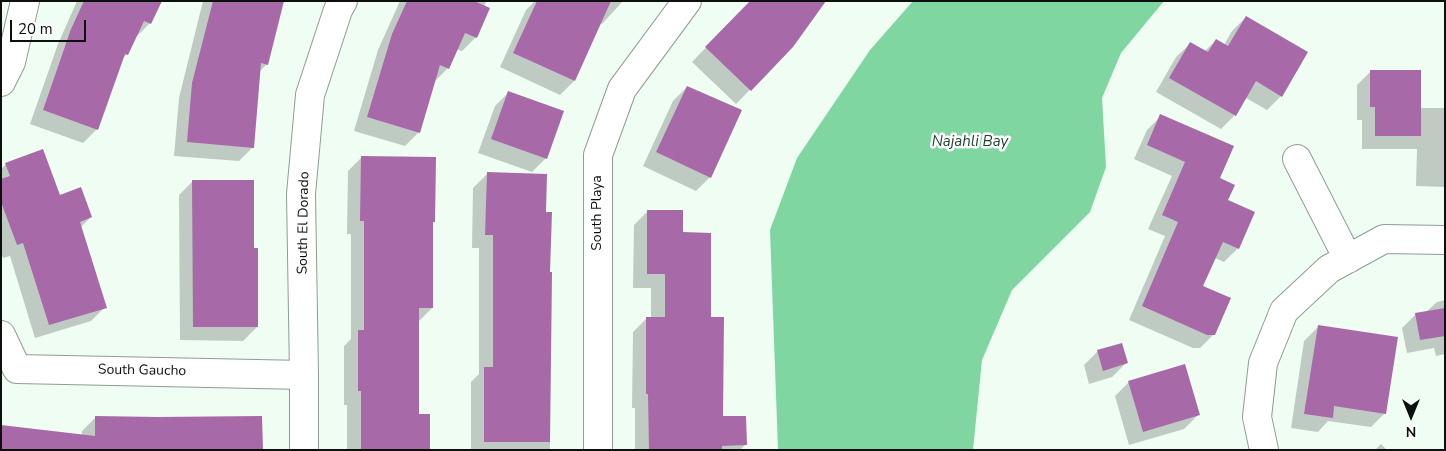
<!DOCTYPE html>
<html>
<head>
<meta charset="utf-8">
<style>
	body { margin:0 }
	#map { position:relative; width:1446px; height:451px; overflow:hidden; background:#effdf3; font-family:"Nunito Sans",sans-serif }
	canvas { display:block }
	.frame { position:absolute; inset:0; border:2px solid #0c100d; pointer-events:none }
	.north { position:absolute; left:1386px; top:391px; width:50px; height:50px; -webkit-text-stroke:4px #fff; paint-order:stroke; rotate:180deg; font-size:14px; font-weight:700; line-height:20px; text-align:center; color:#0c100d }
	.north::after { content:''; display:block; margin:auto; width:18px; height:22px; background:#0c100d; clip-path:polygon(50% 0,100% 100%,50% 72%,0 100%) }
	.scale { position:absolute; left:10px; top:20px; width:76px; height:22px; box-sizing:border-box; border:2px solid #0c100d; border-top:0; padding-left:6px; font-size:15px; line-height:18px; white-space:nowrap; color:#0c100d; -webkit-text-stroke:4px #fff; paint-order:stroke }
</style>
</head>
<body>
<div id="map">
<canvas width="1446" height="451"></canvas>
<div class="frame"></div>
<div class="north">N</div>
<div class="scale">20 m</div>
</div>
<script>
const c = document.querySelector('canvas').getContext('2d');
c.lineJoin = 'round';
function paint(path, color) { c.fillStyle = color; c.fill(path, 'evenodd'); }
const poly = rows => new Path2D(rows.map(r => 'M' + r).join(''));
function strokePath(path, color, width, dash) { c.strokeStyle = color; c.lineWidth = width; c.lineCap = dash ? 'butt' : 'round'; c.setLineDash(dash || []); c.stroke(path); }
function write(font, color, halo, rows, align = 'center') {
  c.font = font + ' "Nunito Sans",sans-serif'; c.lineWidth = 5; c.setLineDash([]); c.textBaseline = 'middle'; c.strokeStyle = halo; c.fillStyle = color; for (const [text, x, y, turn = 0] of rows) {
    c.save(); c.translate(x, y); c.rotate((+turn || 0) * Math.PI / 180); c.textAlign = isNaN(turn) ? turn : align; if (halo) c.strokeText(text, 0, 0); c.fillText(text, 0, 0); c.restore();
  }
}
paint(poly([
	[913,1,1164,1,1121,53,1102,98,1106,167,1090,212,1012,290,982,360,973,450,778,450,770,230,797,158,870,50]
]), '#7fd6a0');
paint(poly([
	[77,1,160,1,150,23,136,37,127,54,122,59,97,129,83,143,30,124,58,44],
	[203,1,283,1,267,64,259,72,253,147,239,161,174,156,179,98],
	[400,1,486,1,476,37,462,51,456,49,448,68,434,82,419,132,405,146,354,131,378,50],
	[535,1,623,1,602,24,600,23,574,81,560,95,500,67,526,10],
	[751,1,792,47,736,104,692,62],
	[1246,17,1281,96,1267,110,1246,98,1235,115,1221,129,1156,92,1176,57,1190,44,1204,52,1216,40,1224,45,1232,31],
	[1371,71,1420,108,1445,108,1445,187,1416,186,1417,149,1362,149,1362,120,1357,120,1357,85],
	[687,87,710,177,696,191,643,166,673,101],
	[509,92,546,158,532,172,478,153,495,106],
	[1161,116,1219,179,1226,201,1238,248,1224,262,1215,258,1202,287,1214,334,1200,348,1193,348,1129,320,1165,236,1148,229,1172,176,1134,159,1147,130],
	[362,157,432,223,432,308,418,322,418,415,429,450,347,450,347,405,344,405,344,346,351,339,351,234,347,234,348,171],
	[6,164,91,217,81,227,105,307,91,321,35,338,10,256,3,258,1,253,1,169],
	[487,174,545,213,550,213,550,450,471,450,471,382,479,374,479,248,472,248,473,188],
	[193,181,253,250,257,327,243,341,180,340,179,195],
	[648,211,682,233,710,318,722,418,745,445,740,450,635,450,635,408,632,408,633,332,647,318,651,318,651,288,633,288,634,225],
	[1445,300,1445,354,1436,356,1434,348,1407,353,1402,328,1416,314,1426,312,1437,302],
	[1318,327,1385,413,1371,427,1328,421,1318,432,1291,428,1304,341],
	[1098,351,1126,363,1112,377,1089,384,1084,365],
	[1129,382,1198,415,1184,429,1129,445,1115,396],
	[96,417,261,450,81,450,82,431],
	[1381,444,1387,450,1375,450]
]), '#0003');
paint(poly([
	[84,1,162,1,151,24,144,21,128,55,125,54,98,130,43,110,71,29],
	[213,1,284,1,268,65,261,63,254,148,187,142,192,83],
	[407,1,474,1,490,8,477,38,465,33,449,69,440,65,420,133,367,117,392,34],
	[537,1,611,1,575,81,513,53],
	[750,1,826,1,793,47,751,91,705,47],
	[1246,16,1308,52,1282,97,1256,81,1236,116,1169,78,1190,42,1208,52,1216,39,1228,46],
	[1370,70,1421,70,1421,136,1375,136,1375,107,1370,107],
	[687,86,742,110,711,178,656,152],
	[508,91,564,111,547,159,491,139],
	[1160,114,1234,146,1220,178,1235,185,1228,200,1255,212,1239,249,1223,242,1203,286,1231,298,1215,335,1207,335,1142,306,1178,222,1162,215,1185,162,1147,145],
	[43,149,60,195,81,187,92,217,80,222,107,308,49,325,23,243,17,245,1,202,1,179,10,176,5,163],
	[361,156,436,157,435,222,433,222,433,308,419,308,419,414,430,414,430,450,361,450,361,391,358,391,358,330,364,330,364,221,360,221],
	[487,172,547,174,546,212,552,212,550,272,552,272,550,442,484,442,484,367,493,367,493,235,485,235],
	[192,180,254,180,254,248,258,248,258,327,193,327],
	[647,210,683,210,683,232,711,233,711,317,724,317,723,416,746,416,747,445,722,446,722,450,649,450,648,394,646,394,646,317,665,317,665,274,647,274],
	[1445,308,1445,336,1420,340,1415,313],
	[1318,325,1398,337,1386,414,1334,406,1333,418,1304,414],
	[1122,343,1128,363,1103,371,1097,350],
	[1185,364,1200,415,1143,432,1128,381],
	[95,416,158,417,262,416,263,450,1,450,1,425,95,436]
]), '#a769a8');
const street = poly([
	[1,82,11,62,25,1],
	[1297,159,1348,259],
	[1,335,17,369,304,375],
	[304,450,304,375,301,194,310,95,338,10,343,1],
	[598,450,598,155,622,89,687,1],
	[1264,450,1257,417,1263,363,1284,311,1329,269,1384,239,1445,240]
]);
strokePath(street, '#8f9c93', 30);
strokePath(street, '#fff', 28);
write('14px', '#0c100d', '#fff', [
	["South Playa",598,213,-90],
	["South El Dorado",304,223,-89],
	["South Gaucho",142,371,1]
]);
write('italic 15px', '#1e432d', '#fff', [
	["Najahli Bay",970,142]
]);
</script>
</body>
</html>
